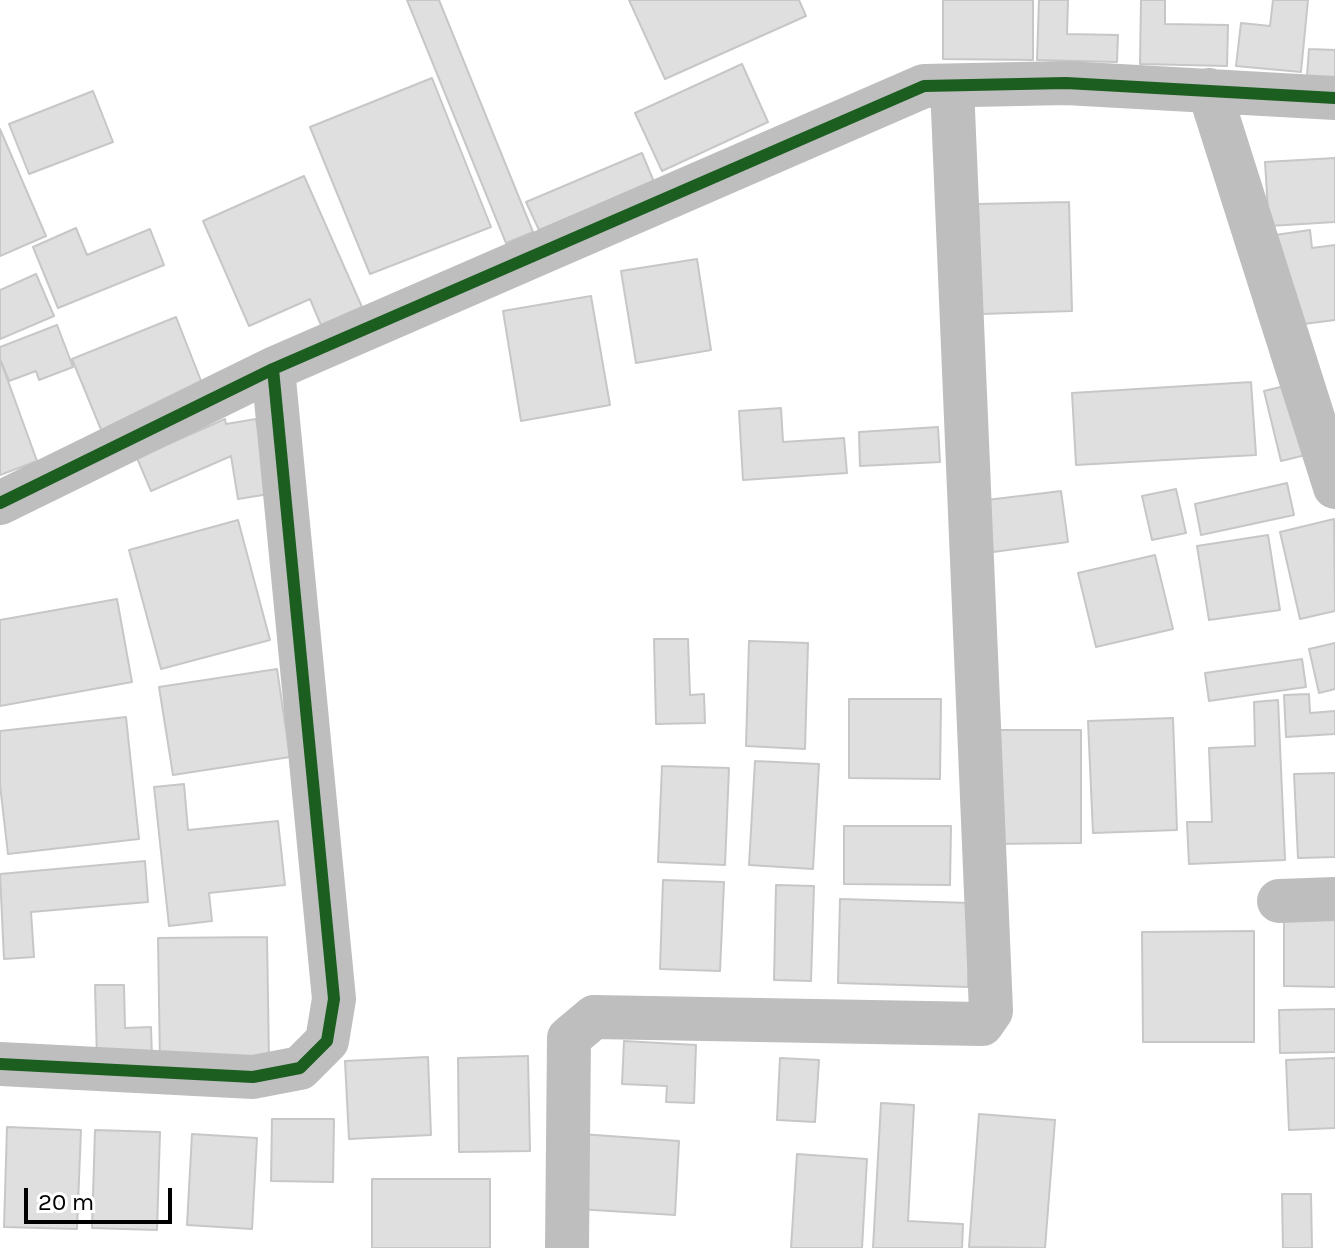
<!DOCTYPE html>
<html>
<head>
<meta charset="utf-8">
<style>
	body { margin:0 }
	#map { position:relative; width:1335px; height:1248px; overflow:hidden; background:#fff; font-family:Karla,sans-serif }
	canvas { display:block }
	.scale { position:absolute; left:24px; top:1188px; width:148px; height:36px; box-sizing:border-box; border:4px solid #000; border-top:0; padding-left:10px; font-size:24px; line-height:28px; white-space:nowrap; color:#000; -webkit-text-stroke:6px #fff; paint-order:stroke }
</style>
</head>
<body>
<div id="map">
<canvas width="1335" height="1248"></canvas>
<div class="scale">20 m</div>
</div>
<script>
const c = document.querySelector('canvas').getContext('2d');
c.lineJoin = 'round';
function paint(path, color) { c.fillStyle = color; c.fill(path, 'evenodd'); }
const poly = rows => new Path2D(rows.map(r => 'M' + r).join(''));
function strokePath(path, color, width, dash) { c.strokeStyle = color; c.lineWidth = width; c.lineCap = dash ? 'butt' : 'round'; c.setLineDash(dash || []); c.stroke(path); }
const building = poly([
	[407,0,439,0,533,232,506,243,407,0],
	[629,0,799,0,806,16,665,79,629,0],
	[943,0,1033,0,1033,60,943,59,943,0],
	[1039,0,1068,0,1067,34,1118,35,1117,62,1037,60,1039,0],
	[1141,0,1165,0,1165,24,1228,25,1227,66,1140,64,1141,0],
	[1273,0,1308,0,1301,72,1236,66,1241,23,1270,26,1273,0],
	[1309,49,1335,50,1335,91,1306,89,1309,49],
	[742,64,768,122,662,171,635,113,742,64],
	[432,78,491,227,370,274,310,127,432,78],
	[93,91,113,142,29,174,9,124,93,91],
	[0,129,46,236,0,256,0,129],
	[642,153,654,182,539,230,526,202,642,153],
	[1335,158,1335,222,1269,226,1265,162,1335,158],
	[304,176,362,307,321,325,310,299,249,326,203,221,304,176],
	[1069,202,1072,311,981,314,978,204,1069,202],
	[76,228,87,255,150,229,164,265,58,308,33,247,76,228],
	[1310,230,1312,248,1335,245,1335,320,1296,325,1275,235,1310,230],
	[697,259,711,350,636,363,621,271,697,259],
	[36,274,54,316,0,339,0,290,36,274],
	[591,296,610,405,521,421,503,311,591,296],
	[176,317,205,391,102,432,72,359,176,317],
	[57,325,73,367,39,380,36,371,9,381,0,359,0,347,57,325],
	[0,359,37,461,0,475,0,359],
	[1251,382,1256,455,1076,465,1072,393,1251,382],
	[1293,384,1310,454,1281,461,1264,391,1293,384],
	[781,408,783,442,844,438,847,473,743,480,739,411,781,408],
	[225,419,226,424,256,419,269,494,238,499,231,456,151,491,137,458,225,419],
	[938,427,940,462,860,466,859,432,938,427],
	[1287,483,1294,515,1201,535,1195,504,1287,483],
	[1176,489,1186,533,1152,540,1142,496,1176,489],
	[1061,491,1068,542,993,552,987,500,1061,491],
	[1334,519,1335,611,1300,619,1280,532,1334,519],
	[238,520,270,640,161,669,129,550,238,520],
	[1268,535,1280,610,1209,620,1197,546,1268,535],
	[1155,555,1173,629,1096,647,1078,573,1155,555],
	[117,599,132,682,0,706,0,620,117,599],
	[654,639,688,639,690,695,704,694,705,723,656,724,654,639],
	[749,641,808,643,805,749,746,746,749,641],
	[1335,643,1335,689,1319,693,1309,649,1335,643],
	[1302,659,1306,687,1209,701,1205,673,1302,659],
	[277,669,290,757,173,775,159,687,277,669],
	[1309,694,1310,713,1335,711,1335,734,1286,737,1284,695,1309,694],
	[849,699,941,699,940,779,849,778,849,699],
	[1278,700,1285,860,1189,864,1187,822,1212,822,1209,748,1255,746,1254,702,1278,700],
	[126,717,139,839,8,854,0,785,0,731,126,717],
	[1173,718,1177,830,1093,833,1088,721,1173,718],
	[987,730,1081,730,1081,843,988,844,987,730],
	[755,761,819,764,813,869,749,865,755,761],
	[662,766,729,768,725,865,658,862,662,766],
	[1335,773,1335,857,1298,858,1294,774,1335,773],
	[184,784,188,830,278,821,285,885,209,893,212,921,169,926,154,787,184,784],
	[844,826,951,826,950,885,844,884,844,826],
	[145,861,148,902,31,912,34,957,4,959,0,874,145,861],
	[663,880,724,882,720,971,660,969,663,880],
	[776,885,814,886,811,981,774,980,776,885],
	[840,899,971,903,968,987,838,983,840,899],
	[1284,918,1335,918,1335,987,1284,986,1284,918],
	[1254,931,1254,1042,1143,1042,1142,932,1254,931],
	[267,937,269,1060,160,1062,158,938,267,937],
	[95,985,124,985,125,1028,151,1027,152,1058,97,1060,95,985],
	[1335,1009,1335,1052,1280,1053,1279,1010,1335,1009],
	[624,1041,696,1045,694,1103,666,1102,667,1086,622,1084,624,1041],
	[528,1056,530,1151,459,1152,458,1058,528,1056],
	[428,1057,431,1135,349,1139,345,1061,428,1057],
	[780,1058,819,1060,815,1122,777,1120,780,1058],
	[1335,1058,1335,1128,1289,1130,1286,1060,1335,1058],
	[881,1103,914,1105,908,1221,963,1224,962,1248,873,1248,881,1103],
	[979,1114,1055,1120,1045,1248,969,1247,979,1114],
	[272,1119,334,1119,333,1182,271,1181,272,1119],
	[7,1127,81,1130,77,1229,4,1227,7,1127],
	[95,1130,160,1132,157,1230,92,1228,95,1130],
	[192,1134,257,1138,252,1229,187,1225,192,1134],
	[581,1134,679,1141,675,1215,577,1209,581,1134],
	[797,1154,867,1159,862,1248,791,1248,797,1154],
	[372,1179,490,1179,490,1248,372,1248,372,1179],
	[1282,1194,1311,1194,1312,1248,1283,1248,1282,1194]
]);
paint(building, '#dfdfdf');
strokePath(building, '#c7c7c7', 2);
strokePath(poly([
	[1209,90,1335,487],
	[0,503,273,369,924,86,1066,83,1335,98],
	[1279,901,1335,899],
	[0,1064,253,1077,300,1068,327,1041,334,999,273,369],
	[567,1248,569,1038,594,1017,982,1024,991,1011,952,86]
]), '#bebebe', 44);
strokePath(poly([
	[0,503,273,369,924,86,1066,83,1335,98],
	[0,1064,253,1077,300,1068,327,1041,334,999,273,369]
]), '#1b5e20', 12);
</script>
</body>
</html>
